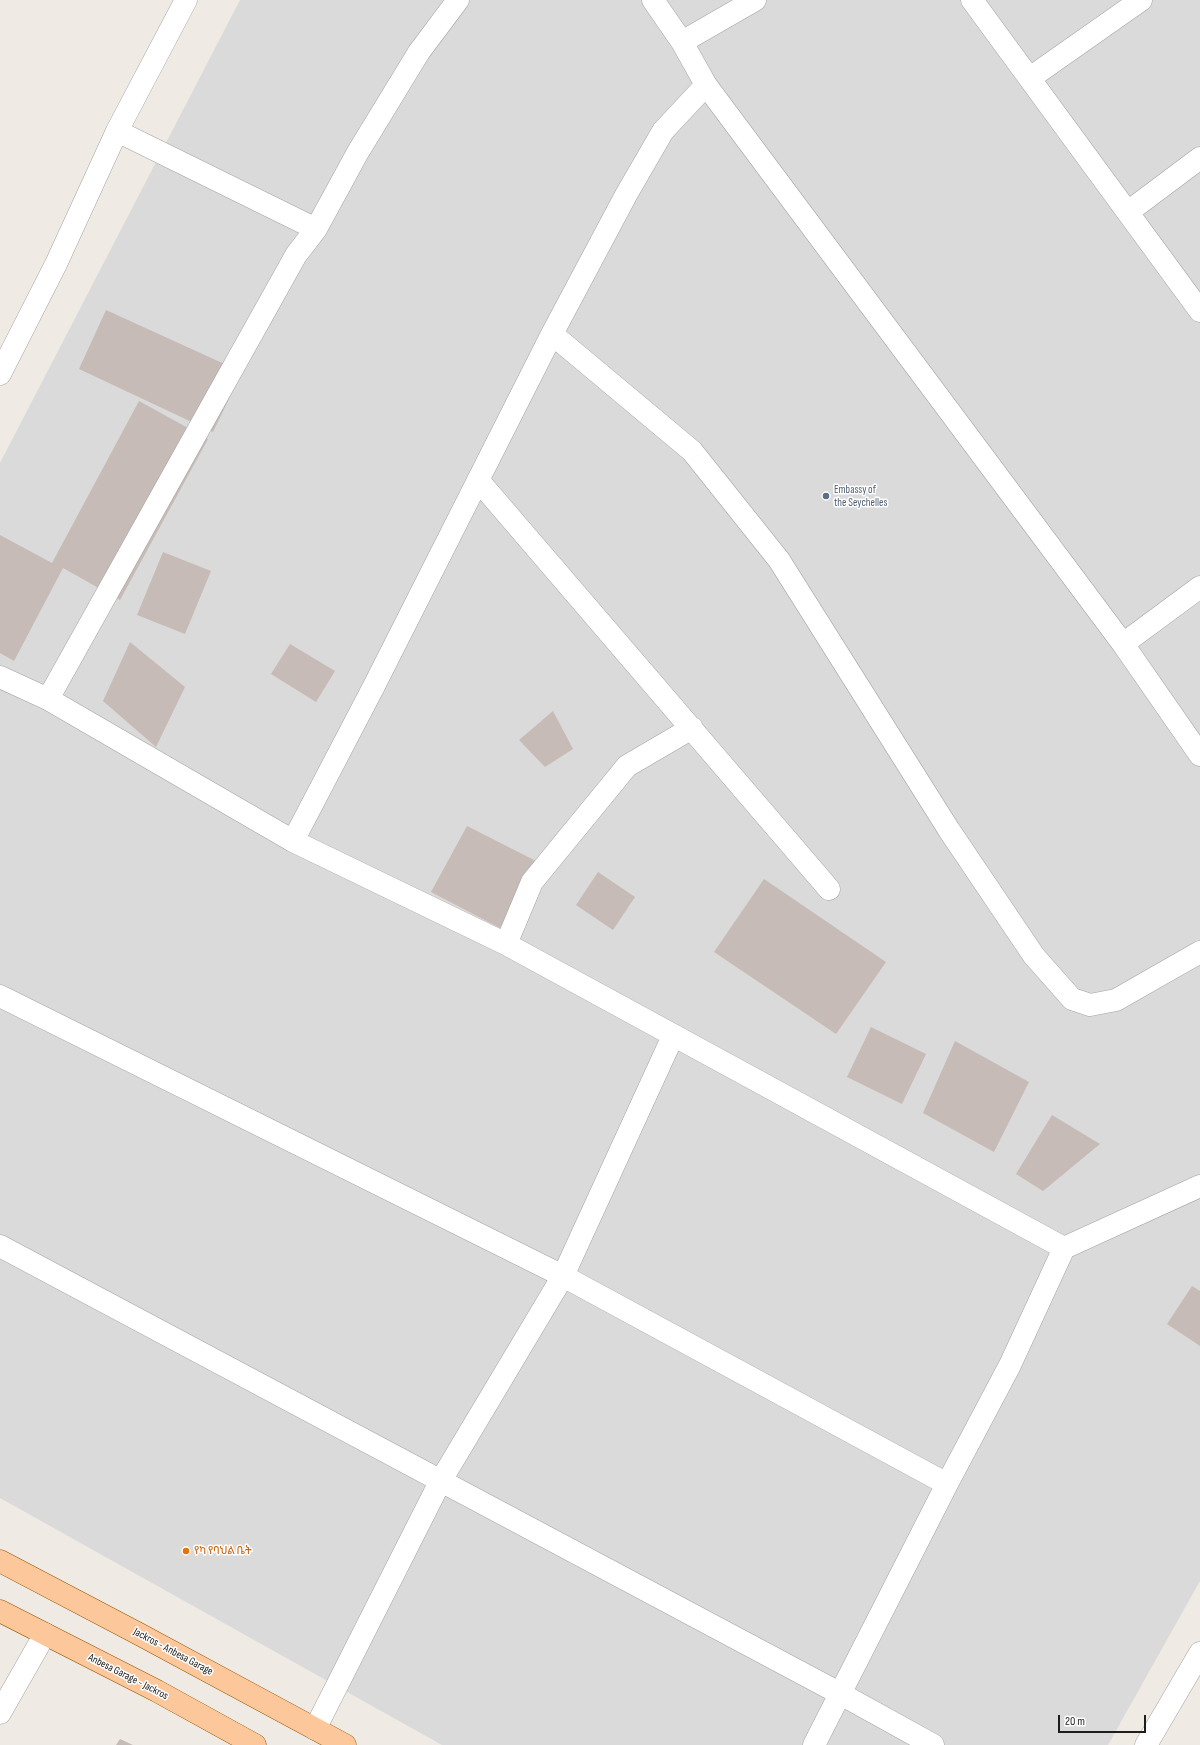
<!DOCTYPE html>
<html>
<head>
<meta charset="utf-8">
<style>
	body { margin:0 }
	#map { position:relative; width:1200px; height:1745px; overflow:hidden; background:#efeae3; font-family:"Sofia Sans Condensed",sans-serif }
	canvas { display:block }
	.scale { position:absolute; left:1058px; top:1715px; width:88px; height:18px; box-sizing:border-box; border:2px solid #1d1d1d; border-top:0; padding-left:5px; font-size:12px; line-height:14px; white-space:nowrap; color:#1d1d1d; -webkit-text-stroke:3px #fff; paint-order:stroke }
</style>
</head>
<body>
<div id="map">
<canvas width="1200" height="1745"></canvas>
<div class="scale">20 m</div>
</div>
<script>
const c = document.querySelector('canvas').getContext('2d');
c.lineJoin = 'round';
function paint(path, color) { c.fillStyle = color; c.fill(path, 'evenodd'); }
const poly = rows => new Path2D(rows.map(r => 'M' + r).join(''));
function strokePath(path, color, width, dash) { c.strokeStyle = color; c.lineWidth = width; c.lineCap = dash ? 'butt' : 'round'; c.setLineDash(dash || []); c.stroke(path); }
function write(font, color, halo, rows, align = 'center') {
  c.font = font + ' "Sofia Sans Condensed","Noto Sans Ethiopic",sans-serif'; c.lineWidth = 3; c.setLineDash([]); c.textBaseline = 'middle'; c.strokeStyle = halo; c.fillStyle = color; for (const [text, x, y, turn = 0] of rows) {
    c.save(); c.translate(x, y); c.rotate((+turn || 0) * Math.PI / 180); c.textAlign = isNaN(turn) ? turn : align; if (halo) c.strokeText(text, 0, 0); c.fillText(text, 0, 0); c.restore();
  }
}
paint(poly([
	[240,0,1200,0,1200,1581,1108,1745,442,1745,0,1498,0,463]
]), '#dbdada');
paint(poly([
	[106,310,242,372,213,432,79,369],
	[139,401,208,439,120,600,63,568,14,661,0,653,0,535,52,563],
	[163,552,211,571,185,634,137,615],
	[130,642,185,687,156,747,103,701],
	[290,644,335,671,316,702,271,674],
	[553,711,573,749,545,767,519,740],
	[467,826,536,861,500,928,431,892],
	[598,872,635,897,613,930,576,905],
	[764,879,886,962,836,1034,714,952],
	[871,1027,926,1054,902,1104,847,1077],
	[955,1041,1029,1082,994,1152,923,1113],
	[1052,1115,1100,1144,1043,1191,1016,1174],
	[1192,1286,1200,1291,1200,1346,1167,1324],
	[120,1739,133,1745,116,1745]
]), '#c6bbb6');
const minor = poly([
	[653,0,682,42,706,85,1123,644,1200,755],
	[972,0,1200,311],
	[682,42,755,0],
	[1030,78,1141,0],
	[117,131,316,229],
	[1128,212,1200,158],
	[552,334,692,451,779,560,949,830,1034,956,1072,999,1090,1005,1116,1000,1200,952],
	[0,374,56,264,117,131,186,0],
	[478,480,829,889],
	[1123,644,1200,587],
	[0,677,48,699,293,841,506,944,1064,1248],
	[48,699,296,255,316,229,358,152,419,52,458,0],
	[293,841,374,686,552,334,626,195,663,131,706,85],
	[506,944,532,882,627,766,692,728],
	[0,996,563,1276,947,1484],
	[0,1246,839,1693,933,1745],
	[0,1713,45,1634],
	[315,1729,440,1482,563,1276,673,1036],
	[814,1745,947,1484,1010,1365,1064,1248,1200,1186],
	[1146,1745,1200,1653]
]);
const major = poly([
	[0,1561,139,1634,345,1745],
	[0,1611,157,1691,255,1745]
]);
strokePath(minor, '#a4a4a4', 23);
strokePath(major, '#975600', 23);
strokePath(minor, '#fff', 22);
strokePath(major, '#fcc89b', 22);
for (const [x, y, r, color] of [
	[826,496,4,"#5c6f8a"],
	[186,1551,4,"#e8710a"]
]) { const dot = new Path2D(); dot.arc(x, y, r, 0, 2 * Math.PI); c.fillStyle = color; c.fill(dot); strokePath(dot, '#fff', 1.5); }
write('11px', '#4e5e75', '#fff', [
	["Embassy of",834,490],
	["the Seychelles",834,503]
], 'left');
write('11px', '#c56008', '#fff', [
	["የካ የባህል ቤት",194,1551]
], 'left');
write('11px', '#1d1d1d', '#fff', [
	["Jackros - Anbesa Garage",173,1652,28],
	["Anbesa Garage - Jackros",128,1677,27]
]);
</script>
</body>
</html>
